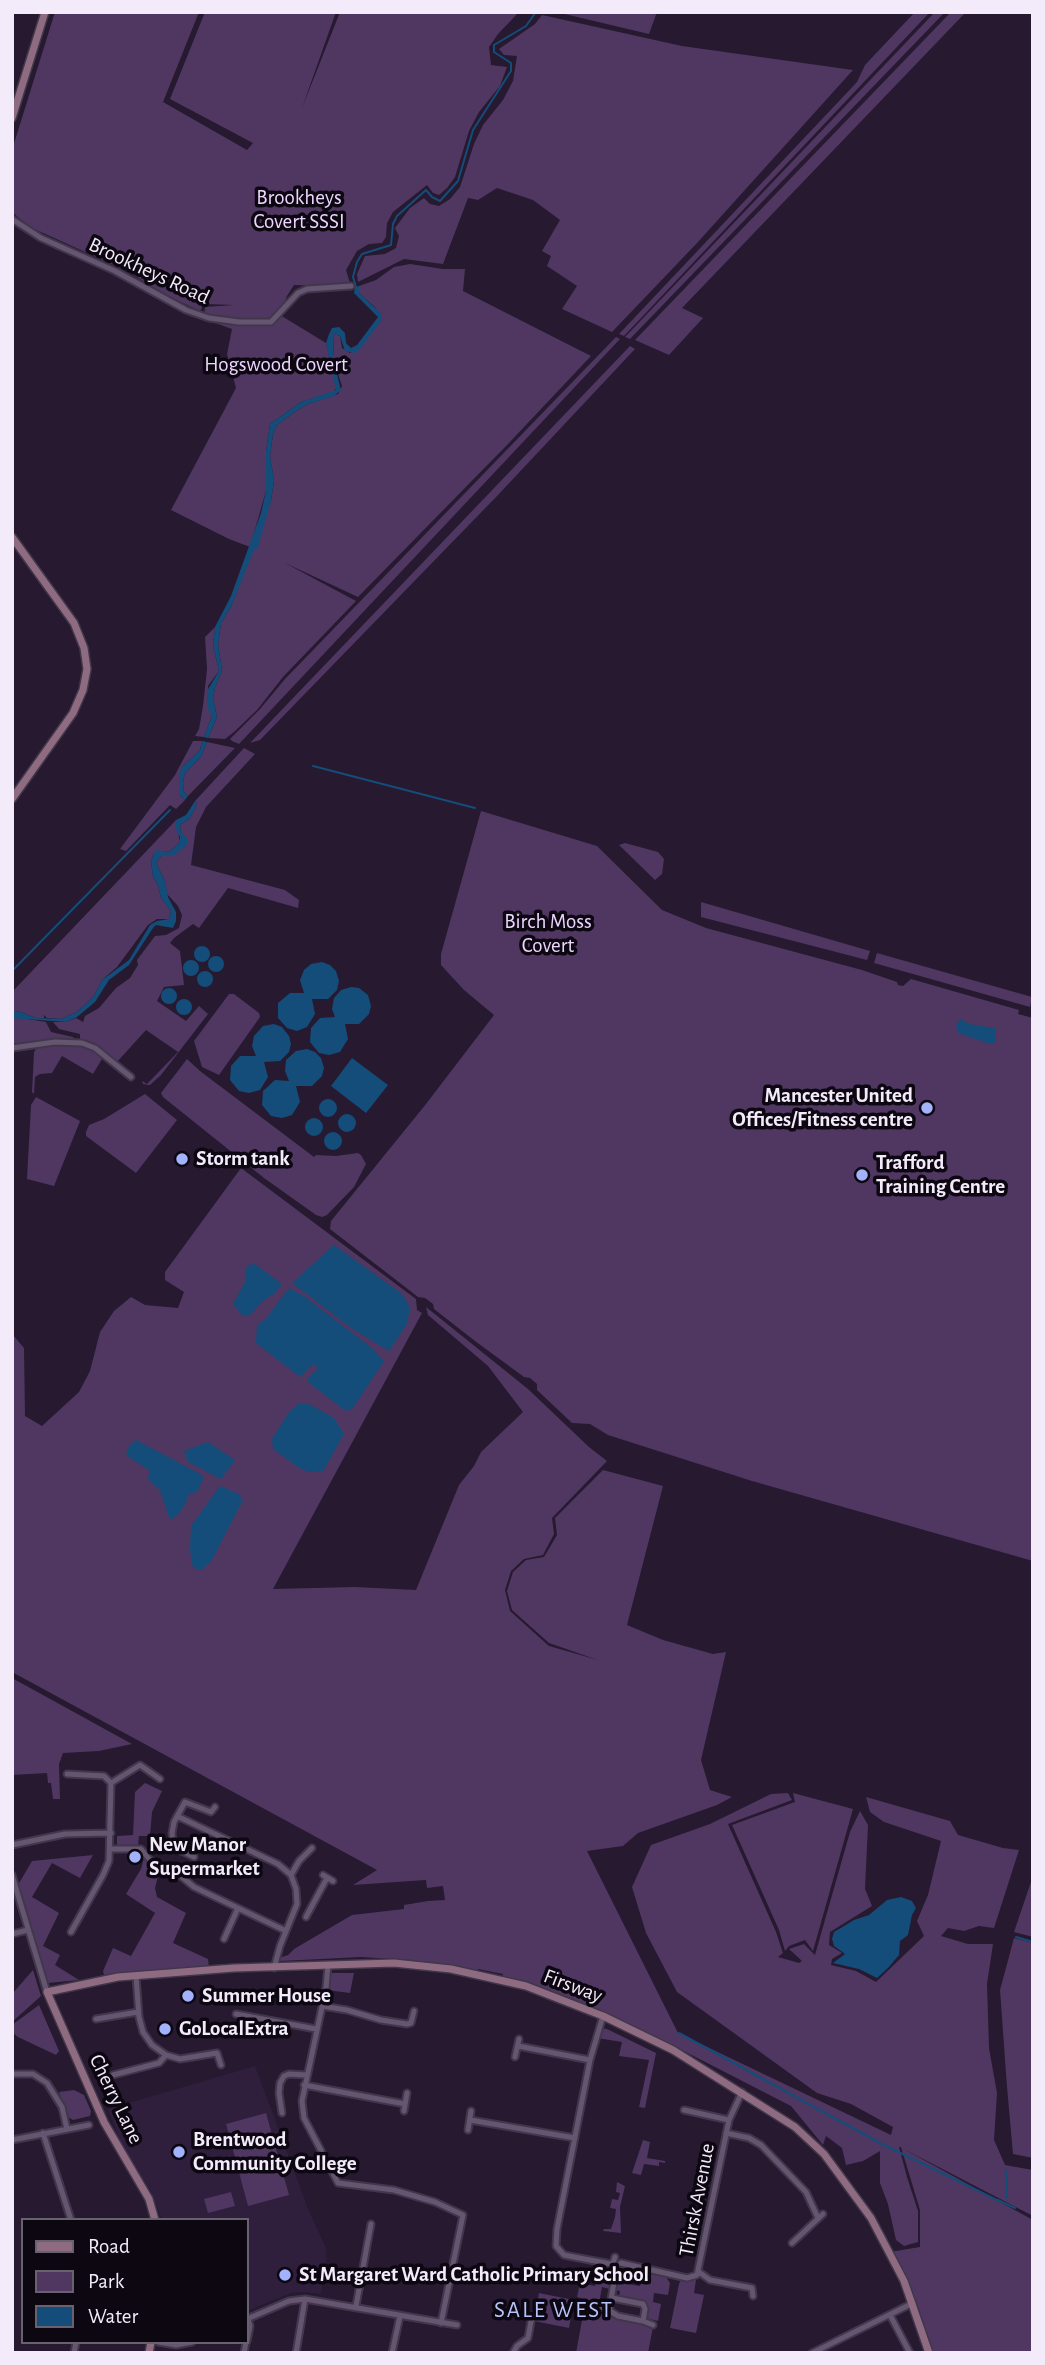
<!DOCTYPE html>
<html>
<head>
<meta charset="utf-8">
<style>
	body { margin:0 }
	#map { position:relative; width:1045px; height:2365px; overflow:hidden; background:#261930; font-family:"Alegreya Sans",sans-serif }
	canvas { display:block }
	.frame { position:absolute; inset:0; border:14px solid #f3eafa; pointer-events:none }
	.legend { position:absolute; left:21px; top:2218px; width:228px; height:126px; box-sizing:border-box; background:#0c0711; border:2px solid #68626e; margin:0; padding:9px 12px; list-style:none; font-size:21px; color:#f3eafa }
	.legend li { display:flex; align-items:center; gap:14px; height:35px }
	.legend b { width:35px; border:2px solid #68626e }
</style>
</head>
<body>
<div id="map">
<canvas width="1045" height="2365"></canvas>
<div class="frame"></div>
<ul class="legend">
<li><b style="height:9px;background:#8f6b81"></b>Road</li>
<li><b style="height:19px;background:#4f3761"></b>Park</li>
<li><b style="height:19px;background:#144d7a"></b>Water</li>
</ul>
</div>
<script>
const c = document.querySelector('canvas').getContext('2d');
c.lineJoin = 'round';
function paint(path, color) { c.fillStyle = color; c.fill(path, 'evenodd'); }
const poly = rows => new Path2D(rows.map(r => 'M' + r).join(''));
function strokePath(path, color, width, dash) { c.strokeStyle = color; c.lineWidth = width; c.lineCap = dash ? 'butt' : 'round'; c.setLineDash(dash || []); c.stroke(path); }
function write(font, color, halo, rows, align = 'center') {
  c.font = font + ' "Alegreya Sans",sans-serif'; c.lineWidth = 7; c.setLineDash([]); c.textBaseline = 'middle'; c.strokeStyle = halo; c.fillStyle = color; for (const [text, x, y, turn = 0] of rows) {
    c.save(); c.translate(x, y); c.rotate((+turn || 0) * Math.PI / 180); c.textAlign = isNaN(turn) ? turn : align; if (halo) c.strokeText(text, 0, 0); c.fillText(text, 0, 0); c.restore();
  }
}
paint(poly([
	[255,2066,309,2211,326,2248,327,2259,321,2294,303,2292,291,2293,247,2311,247,2220,162,2220,151,2191,123,2149,108,2109]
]), '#2f1e3c');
paint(poly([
	[55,12,199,12,163,102,247,150,253,143,170,99,205,12,336,12,302,108,340,12,519,12,498,34,489,47,491,65,507,67,500,86,479,112,469,131,455,177,447,188,439,195,433,193,427,185,393,212,387,223,386,237,382,243,369,244,357,251,346,270,350,283,321,286,294,285,287,296,280,315,326,343,337,388,333,392,301,402,270,424,266,452,266,491,250,547,229,539,171,510,236,388,227,354,232,329,204,319,205,307,234,305,204,304,200,311,168,296,127,271,30,227,12,212,12,150],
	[556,12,657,12,649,34],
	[915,12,930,12,624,336,619,334,857,82,865,65],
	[935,12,945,12,630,339,625,337],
	[951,12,966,12,682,308,703,318,669,355,635,340],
	[542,15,682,46,853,70,698,242,612,332,562,309,577,286,547,266,551,256,542,251,560,220,533,200,497,188,478,200,468,198,443,264,404,259,358,282,357,274,365,256,385,254,396,248,399,236,395,228,410,208,424,198,430,204,439,206,450,199,460,187,474,144,483,125,503,100,513,81,517,56,504,55,499,49,535,24],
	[410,264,443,269,465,269,463,291,591,356,508,444,358,597,285,563,356,601,283,677,257,710,234,732,225,739,208,738,217,717,213,698,215,688,222,670,218,645,221,623,231,607,271,501,274,480,270,456,273,434,277,425,296,411,308,404,338,394,342,386,333,359,334,334,340,336,342,348,350,353,382,320,376,308,359,293,359,286,376,280,394,267],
	[616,337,620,339,239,744,232,741,230,739,260,709,285,679],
	[630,346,635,349,498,495,260,740,250,743],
	[215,627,213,645,219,671,208,686,212,716,204,737,195,736,199,729,203,706,207,669,205,637],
	[193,741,202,741,200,750,182,767,180,795,185,800,176,809,170,805,126,851,120,849,175,775],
	[207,742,235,748,188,796,184,792,183,782,185,773,201,757],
	[244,748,255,754,206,807,196,827,191,865,285,890,299,900,298,908,228,888,199,928,193,924,174,938,170,943,180,951,184,985,164,987,157,1001,186,1021,199,1006,208,1014,161,1075,150,1085,148,1085,143,1084,142,1081,147,1084,178,1052,146,1030,117,1062,95,1045,80,1041,80,1034,59,1029,53,1022,66,1022,76,1018,83,1022,85,1016,99,1008,116,988,130,978,138,965,137,960,155,936,166,935,179,928,182,915,178,906,167,894,165,881,156,863,161,856,168,856,187,845,181,832,180,825,189,819,194,811,197,803,195,801],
	[481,811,597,846,662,910,706,928,862,970,897,982,898,985,903,986,911,979,1019,1010,1018,1014,1033,1018,1033,1561,752,1481,608,1435,590,1424,572,1423,537,1390,537,1384,530,1378,524,1377,475,1341,434,1309,433,1304,425,1298,418,1297,330,1229,331,1221,426,1104,494,1015,464,990,441,965,441,954],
	[176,820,180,842,169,852,160,851,154,854,151,861,153,877,158,885,161,898,171,911,169,919,157,919,148,925,117,967,102,980,94,996,77,1012,61,1019,47,1018,44,1015,44,1018,36,1018,18,1011,12,1013,12,992],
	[625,843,658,852,664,859,662,874,655,880,619,845],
	[701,902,870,951,867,960,701,917],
	[877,953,1032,997,1030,1007,874,963],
	[229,994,234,994,259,1013,260,1017,219,1075,202,1067,194,1041],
	[15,1017,46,1022,51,1032,73,1037,75,1040,58,1039,12,1044,12,1018],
	[53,1044,88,1047,94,1050,102,1059,93,1074,62,1056,52,1073,40,1074,35,1077,34,1094,32,1092,34,1052,36,1049],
	[187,1059,200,1071,314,1157,316,1155,336,1156,358,1153,361,1155,366,1164,354,1187,327,1215,322,1217,316,1215,264,1178,163,1097,161,1093],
	[145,1094,177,1120,136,1173,86,1136,86,1132,89,1125,104,1119],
	[36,1097,80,1121,54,1186,27,1179,31,1105],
	[241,1168,416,1299,417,1310,422,1313,273,1589,355,1587,416,1590,459,1485,474,1466,481,1452,523,1412,488,1366,428,1315,426,1307,528,1389,589,1447,607,1461,552,1518,554,1534,543,1555,524,1559,511,1571,505,1590,510,1611,549,1646,598,1660,549,1643,512,1610,507,1591,513,1572,526,1560,544,1557,557,1535,555,1518,603,1470,663,1486,627,1625,663,1640,713,1654,726,1652,701,1760,710,1790,732,1797,717,1805,638,1833,623,1846,587,1851,678,2033,891,2135,893,2127,851,2104,817,2093,677,1992,646,1933,632,1887,651,1845,710,1824,771,1794,788,1793,792,1800,728,1824,776,1932,783,1953,778,1957,799,1963,802,1961,789,1949,804,1944,815,1955,850,1832,860,1811,868,1825,865,1889,872,1906,830,1932,829,1945,842,1953,832,1959,831,1965,856,1971,876,1982,924,1936,917,1921,928,1895,941,1841,884,1822,870,1812,866,1797,950,1821,958,1835,1003,1848,1019,1850,994,1928,979,1926,964,1931,948,1928,941,1936,968,1944,993,1944,987,1984,989,2048,997,2093,994,2140,1005,2165,1033,2170,1033,2216,902,2148,1033,2220,1033,2353,933,2353,919,2310,897,2260,890,2252,920,2247,920,2210,901,2147,899,2147,907,2177,918,2211,918,2242,904,2246,896,2240,888,2204,880,2183,880,2151,863,2161,846,2165,842,2148,826,2136,823,2145,791,2106,674,2046,673,2048,598,2011,564,1996,503,1976,503,1974,478,1969,478,1971,411,1960,361,1957,281,1961,279,1958,288,1955,294,1949,352,1915,404,1909,404,1905,428,1901,445,1900,443,1886,427,1888,426,1880,353,1885,377,1870,12,1672,13,1335,24,1348,25,1416,42,1426,79,1392,90,1371,100,1332,114,1311,131,1297,145,1305,178,1308,184,1292,165,1280,165,1272],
	[12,1678,132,1744,99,1751,63,1753,59,1764,60,1799,53,1799,51,1783,48,1783,47,1773,12,1775],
	[145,1783,162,1791,152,1812,150,1836,139,1836,138,1846,117,1846,117,1836,133,1835,135,1792],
	[793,1793,853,1809,813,1951,805,1940,789,1946,785,1951,779,1930,732,1825,795,1802],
	[93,1855,80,1878,52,1863,32,1897,59,1913,43,1946,60,1955,55,1965,79,1980,48,1983,45,1981,18,1885,32,1861],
	[144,1858,160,1868,155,1888,157,1897,186,1913,173,1943,208,1959,209,1968,104,1975,103,1971,113,1948,131,1956,155,1913,126,1894,141,1869],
	[1033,1876,1033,1937,1014,1932],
	[1014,1938,1033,1943,1033,2158,1013,2154,1007,2087,1000,1990],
	[33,1970,41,1996,12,2022,12,1994],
	[330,1973,354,1973,350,1993,327,1990],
	[39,2005,59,2051,56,2055,18,2037,12,2032,12,2025],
	[601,2028,607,2029,656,2053,645,2108,639,2107,649,2060,619,2056,622,2042,597,2038],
	[74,2090,84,2095,91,2111,90,2116,73,2120,68,2117,59,2092],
	[266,2113,289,2195,248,2206,226,2124],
	[643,2140,650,2142,647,2158,665,2161,665,2163,659,2162,659,2166,644,2164,641,2175,632,2173],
	[617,2182,625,2186,620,2207,621,2233,603,2231,604,2229,611,2229,615,2217,616,2209,610,2208,612,2199,618,2200,620,2193,616,2192],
	[231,2192,235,2206,208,2213,204,2199],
	[598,2274,612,2277,610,2289,602,2287,599,2304,577,2297,580,2283,595,2286],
	[648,2274,666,2277,670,2283,668,2295,654,2293,653,2302,661,2304,658,2321,645,2318,647,2302,619,2297,620,2291,614,2290,617,2276,623,2277,622,2283,640,2286,644,2275],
	[691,2279,696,2280,694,2293,704,2295,696,2333,670,2328,679,2284,681,2280],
	[539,2293,574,2300,569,2328,534,2321],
	[584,2309,653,2327,648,2353,576,2353]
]), '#4f3761');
paint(poly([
	[359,286,359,293,382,314,382,320,359,350,354,353,345,351,340,336,334,334,333,359,341,390,334,396,308,404,296,411,277,425,273,434,270,456,274,480,271,501,257,550,254,550,231,607,221,623,218,645,222,670,215,688,213,698,217,717,208,738,204,737,212,716,208,708,207,691,219,671,213,645,215,627,231,596,261,513,266,491,266,452,270,424,301,402,336,390,326,343,329,334,332,328,339,327,345,333,346,343,351,348,357,345,378,317,354,293,355,287],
	[202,741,207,742,201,757,185,773,183,782,184,792,188,796,185,800,180,795,179,776,182,767,200,750],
	[195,801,197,803,194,811,189,819,180,825,181,832,187,838,187,845,173,856,161,856,156,863,165,881,168,897,176,912,176,921,173,928,156,925,153,928,129,965,109,980,95,1002,77,1017,66,1022,12,1018,12,1013,18,1011,36,1018,61,1019,77,1012,94,996,102,980,129,960,150,925,157,921,169,919,171,911,161,898,158,885,153,877,151,861,156,850,169,852,180,842,180,837,175,828,176,820,186,815],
	'194 954a8 8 0 1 1 16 0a8 8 0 1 1-16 0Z',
	'208 964a8 8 0 1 1 16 0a8 8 0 1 1-16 0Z',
	'183 968a8 8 0 1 1 16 0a8 8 0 1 1-16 0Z',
	[322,962,330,965,336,971,339,981,337,990,328,999,312,999,315,1014,307,1027,297,1031,287,1028,278,1018,278,1003,290,993,304,993,300,980,304,970,311,964],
	'197 979a8 8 0 1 1 16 0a8 8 0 1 1-16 0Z',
	[351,987,359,988,368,995,371,1006,369,1014,359,1024,345,1024,348,1039,340,1052,329,1055,319,1053,310,1042,311,1028,320,1018,335,1017,332,1009,334,998,341,990],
	'161 996a8 8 0 1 1 16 0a8 8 0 1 1-16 0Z',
	'176 1007a8 8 0 1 1 16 0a8 8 0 1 1-16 0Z',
	[961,1019,969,1024,995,1028,996,1042,990,1044,958,1033,956,1024],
	[274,1024,282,1027,289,1036,291,1044,289,1052,280,1061,264,1062,268,1077,260,1090,249,1093,239,1091,230,1080,231,1066,240,1056,256,1056,252,1046,254,1036,263,1026],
	[307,1049,315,1052,321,1058,324,1068,322,1076,312,1086,296,1086,300,1102,292,1115,282,1118,271,1116,262,1105,263,1091,275,1080,289,1081,285,1071,286,1060,296,1051],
	[352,1058,388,1085,366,1113,331,1086],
	'319 1108a9 9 0 1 1 18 0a9 9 0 1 1-18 0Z',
	'338 1123a9 9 0 1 1 18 0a9 9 0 1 1-18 0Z',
	'305 1127a9 9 0 1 1 18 0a9 9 0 1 1-18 0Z',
	'324 1141a9 9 0 1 1 18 0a9 9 0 1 1-18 0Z',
	[334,1245,402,1294,410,1307,407,1324,389,1351,354,1330,292,1283],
	[255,1264,282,1284,274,1294,264,1300,249,1316,243,1316,233,1304,246,1280,245,1273,248,1265],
	[289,1288,304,1296,372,1348,384,1361,353,1408,346,1411,309,1383,307,1379,317,1369,317,1366,312,1365,300,1377,256,1343,257,1325,264,1321],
	[299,1403,309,1404,334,1418,344,1434,323,1471,309,1472,299,1468,273,1449,272,1439,289,1412],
	[136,1440,204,1476,198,1491,188,1495,187,1501,178,1515,170,1520,160,1490,148,1479,150,1471,126,1455,129,1446],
	[208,1442,235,1460,221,1479,188,1462,184,1451],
	[220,1486,239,1494,243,1500,212,1560,202,1570,193,1568,190,1551,191,1526],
	[901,1897,912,1901,916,1908,912,1915,908,1935,900,1941,899,1955,888,1968,877,1978,859,1969,833,1963,845,1954,834,1946,832,1939,834,1932,854,1920,869,1915,887,1900]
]), '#144d7a');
strokePath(poly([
	[356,287,353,277,357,262,362,254,391,245,393,224,397,216,426,190,432,197,440,201,458,181,473,130,511,71,511,63,494,52,494,45,526,26,536,12],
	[313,766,475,808],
	[12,971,170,810],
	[1016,1937,1033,1942],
	[679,2033,880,2143,997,2200],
	[1006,2170,1007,2198],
	[998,2200,1015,2208]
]), '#144d7a', 2);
const street = poly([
	[12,219,41,238,115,271,186,310,209,318,239,322,271,322,298,293,307,289,351,286],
	[12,1048,55,1042,82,1043,95,1048,131,1077],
	[67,1774,104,1776,111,1783,109,1861,103,1875,71,1932],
	[111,1783,140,1765,160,1779],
	[177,1816,278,1864,291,1875,296,1889,297,1904,280,1946,274,1968],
	[12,1845,65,1834,111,1833],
	[110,1849,141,1849,150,1860,176,1872,194,1887,286,1931],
	[194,1857,177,1849,173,1845,172,1833,174,1822,185,1802,211,1812,215,1807],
	[12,1875,47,1992],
	[291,1875,299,1861,312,1848],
	[323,1875,333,1881],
	[306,1917,327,1878],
	[12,1934,28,1930],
	[224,1939,238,1908],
	[328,1965,326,1988,302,2101,304,2118,338,2183,394,2190,435,2202,463,2215,441,2323],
	[136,1976,139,2017,143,2032,152,2045,166,2055,180,2059,217,2053,221,2065],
	[322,2006,347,2010,381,2020,407,2024,411,2023,414,2011],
	[236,2014,316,2029],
	[603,2016,590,2060,557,2229,556,2246,564,2255,574,2257,611,2264,613,2263,615,2257],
	[96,2019,138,2012],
	[518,2046,590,2060],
	[515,2057,519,2039],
	[12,2074,33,2074,47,2083,62,2107,67,2129],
	[113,2075,159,2063,166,2055],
	[304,2085,405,2104],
	[684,2110,729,2120],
	[404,2111,407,2093],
	[282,2113,279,2093,280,2083,284,2076,289,2074,306,2075],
	[470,2120,575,2138],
	[468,2130,471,2111],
	[43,2133,71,2220],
	[726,2133,749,2138,761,2145,806,2192,818,2218],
	[12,2140,89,2125],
	[792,2243,823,2214],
	[621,2263,687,2278,697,2275,729,2120,742,2092],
	[699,2272,710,2280,752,2288,753,2296],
	[612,2298,643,2304,645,2309,643,2321],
	[579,2303,605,2308,618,2316,643,2321,653,2325],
	[356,2306,371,2224],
	[609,2311,617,2265],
	[890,2315,910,2353],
	[247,2319,289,2301,305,2299,457,2325],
	[247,2341,250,2326,248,2319],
	[158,2342,176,2345,192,2342],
	[74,2353,76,2342],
	[244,2353,246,2342],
	[296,2353,305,2299],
	[392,2353,400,2316],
	[513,2353,517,2346,528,2338,532,2316],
	[812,2353,913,2303]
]);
const secondary = poly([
	[12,118,45,12],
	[12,537,74,623,84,648,87,669,83,690,73,713,12,799],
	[155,2220,149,2199,104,2122,47,1992,118,1977,234,1968,394,1963,451,1969,526,1986,603,2016,673,2050,795,2127,824,2154,871,2218,904,2281,929,2353],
	[149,2353,151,2342]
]);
strokePath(street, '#41374a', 9);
strokePath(secondary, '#41374a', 10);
strokePath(street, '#655571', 5);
strokePath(secondary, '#8f6b81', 7);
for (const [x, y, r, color] of [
	[927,1108,7,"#a3b2fd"],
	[182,1159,7,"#a3b2fd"],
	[862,1175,7,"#a3b2fd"],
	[135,1857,7,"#a3b2fd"],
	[188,1996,7,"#a3b2fd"],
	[165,2029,7,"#a3b2fd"],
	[179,2152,7,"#a3b2fd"],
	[285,2275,7,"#a3b2fd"]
]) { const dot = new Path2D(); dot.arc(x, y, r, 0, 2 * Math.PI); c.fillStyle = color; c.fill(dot); strokePath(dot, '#0c0711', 2.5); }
write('21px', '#ecd6ff', '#0c0711', [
	["Brookheys",299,198],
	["Covert SSSI",299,222],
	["Hogswood Covert",276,365],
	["Birch Moss",548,922],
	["Covert",548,946]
]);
write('21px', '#f3eafa', '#0c0711', [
	["Brookheys Road",149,271,25],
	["Firsway",573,1986,21],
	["Cherry Lane",116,2099,64],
	["Thirsk Avenue",697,2200,-79]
]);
write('bold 21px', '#f3eafa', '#0c0711', [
	["Mancester United",913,1096,"right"],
	["Offices/Fitness centre",913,1120,"right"],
	["Storm tank",196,1159],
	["Trafford",876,1163],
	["Training Centre",876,1187],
	["New Manor",149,1845],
	["Supermarket",149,1869],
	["Summer House",202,1996],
	["GoLocalExtra",179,2029],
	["Brentwood",193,2140],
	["Community College",193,2164],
	["St Margaret Ward Catholic Primary School",299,2275]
], 'left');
c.letterSpacing = '2px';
write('23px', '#b6c2fa', '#0c0711', [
	["SALE WEST",554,2310]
]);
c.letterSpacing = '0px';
</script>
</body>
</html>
